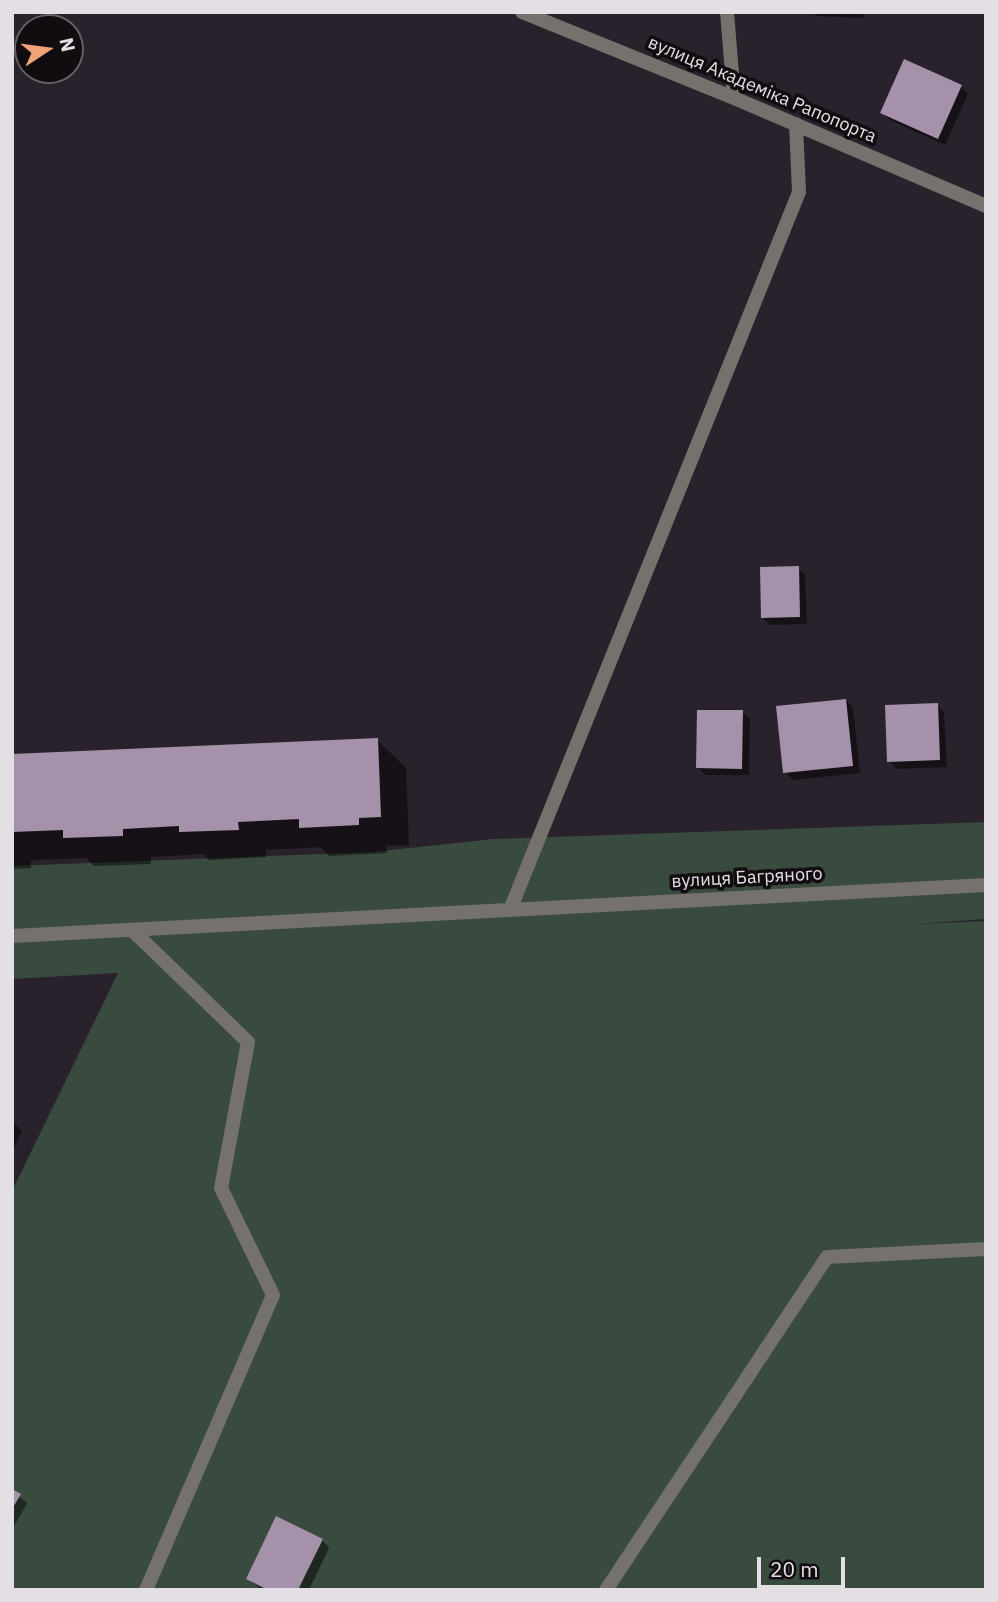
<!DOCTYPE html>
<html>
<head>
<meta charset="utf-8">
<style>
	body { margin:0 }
	#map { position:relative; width:998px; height:1602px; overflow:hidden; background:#29212b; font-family:"IBM Plex Sans",sans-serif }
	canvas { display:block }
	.frame { position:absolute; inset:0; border:14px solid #e4dfe5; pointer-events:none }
	.north { position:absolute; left:14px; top:14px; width:70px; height:70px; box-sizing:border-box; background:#100c10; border:2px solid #656065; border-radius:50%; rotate:77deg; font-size:19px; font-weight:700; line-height:28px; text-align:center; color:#e4dfe5 }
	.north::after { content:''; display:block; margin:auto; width:24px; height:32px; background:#efa377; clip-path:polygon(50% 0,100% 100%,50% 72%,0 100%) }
	.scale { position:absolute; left:757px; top:1557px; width:88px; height:32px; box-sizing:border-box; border:4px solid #e4dfe5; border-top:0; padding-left:9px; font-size:21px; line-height:24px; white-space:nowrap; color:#e4dfe5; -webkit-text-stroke:5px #100c10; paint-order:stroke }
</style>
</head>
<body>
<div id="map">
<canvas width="998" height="1602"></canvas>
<div class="frame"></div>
<div class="north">N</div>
<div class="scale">20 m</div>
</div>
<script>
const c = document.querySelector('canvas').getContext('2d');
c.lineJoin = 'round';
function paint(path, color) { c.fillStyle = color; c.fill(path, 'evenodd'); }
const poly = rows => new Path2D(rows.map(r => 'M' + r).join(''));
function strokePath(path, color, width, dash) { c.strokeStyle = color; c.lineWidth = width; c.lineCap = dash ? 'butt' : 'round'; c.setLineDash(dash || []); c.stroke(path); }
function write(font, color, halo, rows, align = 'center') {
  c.font = font + ' "IBM Plex Sans",sans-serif'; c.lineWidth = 7; c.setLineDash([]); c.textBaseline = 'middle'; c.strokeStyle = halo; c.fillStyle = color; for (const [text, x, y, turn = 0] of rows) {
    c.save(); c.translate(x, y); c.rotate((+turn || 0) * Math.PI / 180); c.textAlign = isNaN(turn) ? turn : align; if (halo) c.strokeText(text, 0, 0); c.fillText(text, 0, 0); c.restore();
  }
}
paint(poly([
	[986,822,986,919,915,924,986,921,986,1590,12,1590,12,1191,118,973,12,979,12,866,372,852,493,839]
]), '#394a3e');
paint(poly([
	[812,12,863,12,863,18,817,16],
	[961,86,968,94,945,145,890,120,882,113],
	[798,568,805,575,807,624,770,625,763,618],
	[846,700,853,708,860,773,793,780,785,772],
	[937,705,944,712,947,767,897,769,889,761],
	[742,712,750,719,749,775,705,775,698,767],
	[377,740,406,768,409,845,386,846,387,853,329,856,321,847,266,850,266,857,209,860,204,854,151,857,151,864,94,866,86,858,31,860,31,868,12,869,12,755],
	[12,1121,22,1131,12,1152],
	[12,1491,27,1503,12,1530],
	[322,1540,329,1548,309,1590,262,1590,248,1579]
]), '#0007');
paint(poly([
	[904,59,962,85,938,139,880,113],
	[799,566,800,617,761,618,760,567],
	[846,699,853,766,783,773,776,706],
	[938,703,940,760,887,762,885,705],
	[697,710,743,710,742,769,696,768],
	[378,738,381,817,359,818,359,825,299,828,299,819,238,822,239,830,179,832,179,826,123,829,123,836,63,838,63,830,12,832,12,754],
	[12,1489,21,1494,12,1509],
	[276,1516,323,1539,298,1590,268,1590,246,1579]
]), '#a591aa');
strokePath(poly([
	[132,930,248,1042,221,1188,273,1295,146,1590],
	[606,1590,827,1257,986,1249]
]), '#75716c', 14);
strokePath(poly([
	[522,12,734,98,986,206],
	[727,12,734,98],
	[510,910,799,192,796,124],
	[12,936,986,885]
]), '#75716c', 14);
write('18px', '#e4dfe5', '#100c10', [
	["вулиця Академіка Рапопорта",762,90,23],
	["вулиця Багряного",747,878,-3]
]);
</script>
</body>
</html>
